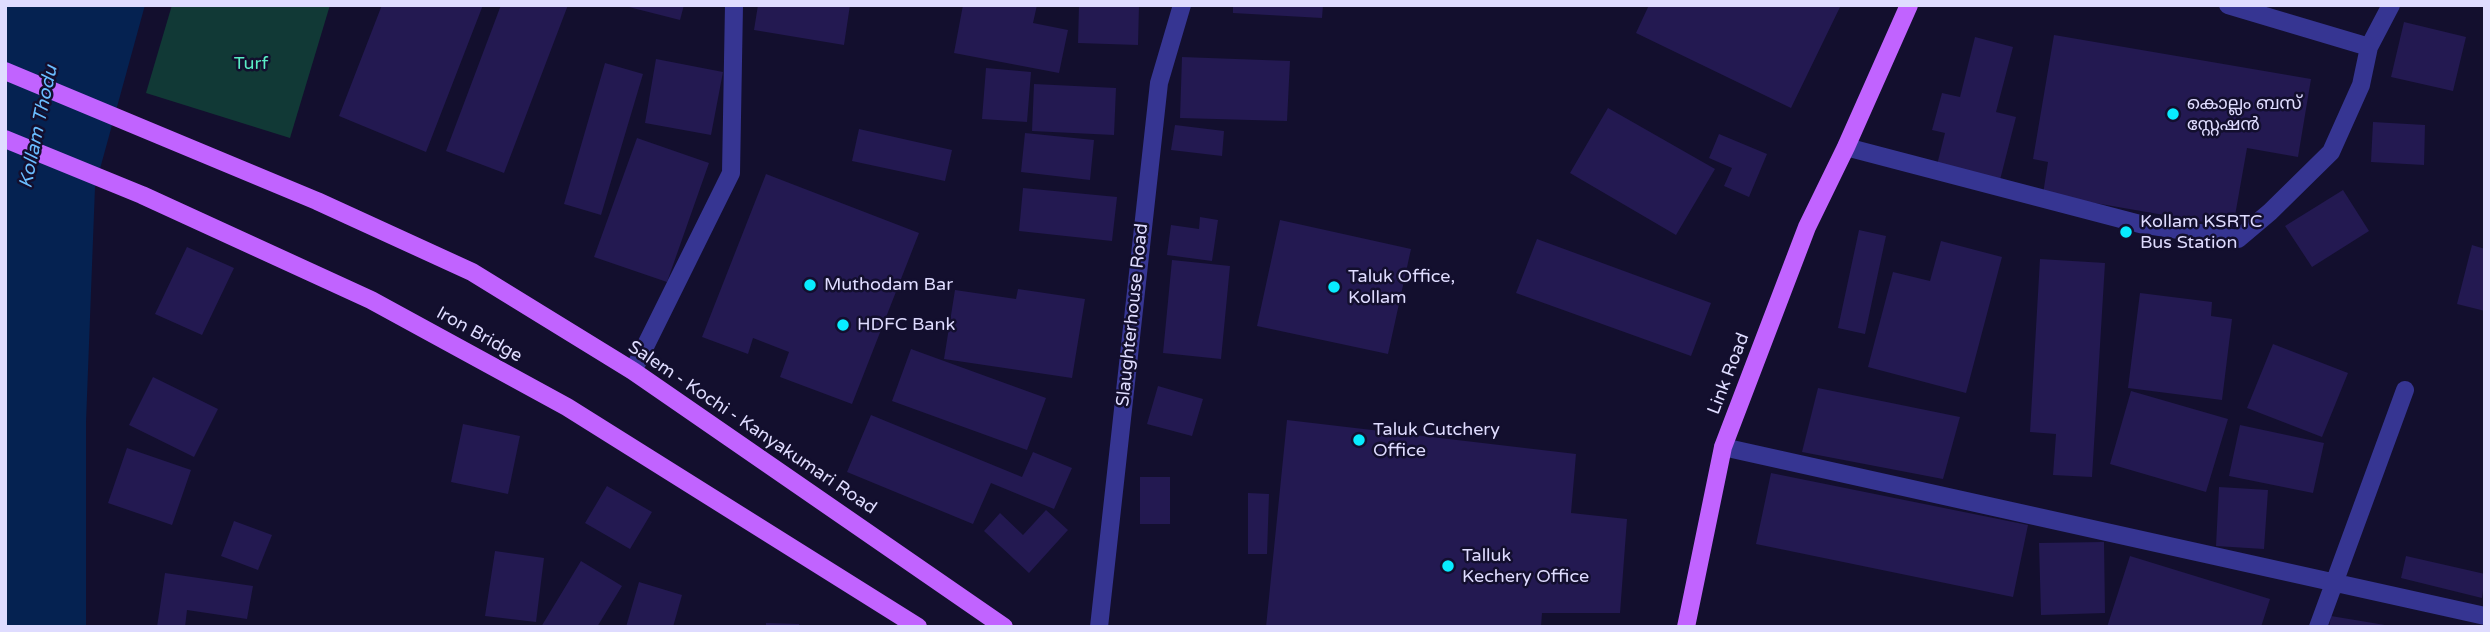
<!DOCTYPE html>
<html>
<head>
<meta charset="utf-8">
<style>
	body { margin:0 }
	#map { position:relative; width:2490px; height:632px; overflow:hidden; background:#130f2e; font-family:"Varela Round",sans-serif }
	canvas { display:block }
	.frame { position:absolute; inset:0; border:7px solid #dfdcff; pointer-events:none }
</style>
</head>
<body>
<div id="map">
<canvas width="2490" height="632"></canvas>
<div class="frame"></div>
</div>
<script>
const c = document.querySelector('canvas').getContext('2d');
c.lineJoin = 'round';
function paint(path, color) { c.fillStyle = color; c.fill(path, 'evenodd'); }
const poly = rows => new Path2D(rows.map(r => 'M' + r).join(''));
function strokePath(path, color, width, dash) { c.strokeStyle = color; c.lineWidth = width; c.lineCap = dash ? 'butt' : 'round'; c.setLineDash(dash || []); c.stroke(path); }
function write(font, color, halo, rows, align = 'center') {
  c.font = font + ' "Varela Round","Noto Sans Malayalam",sans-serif'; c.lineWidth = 5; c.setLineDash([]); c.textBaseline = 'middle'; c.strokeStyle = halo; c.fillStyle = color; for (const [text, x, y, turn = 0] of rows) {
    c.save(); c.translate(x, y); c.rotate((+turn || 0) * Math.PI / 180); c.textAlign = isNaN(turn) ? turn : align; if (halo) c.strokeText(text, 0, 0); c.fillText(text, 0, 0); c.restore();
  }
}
paint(poly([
	[172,5,330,5,290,138,146,93]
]), '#113936');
paint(poly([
	[5,5,145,5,95,187,86,422,86,627,5,627]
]), '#052251');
paint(poly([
	[382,5,483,5,426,152,339,116],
	[501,5,568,5,504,173,446,151],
	[621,5,684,5,680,20],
	[758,5,850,5,844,45,754,30],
	[963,5,1037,5,1033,23,1068,30,1059,73,954,53],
	[1079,5,1139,5,1138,45,1078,43],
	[1233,5,1323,5,1322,18,1233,13],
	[1649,5,1841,5,1791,108,1636,33],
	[2404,22,2466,37,2453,91,2391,77],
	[2054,35,2311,79,2298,157,2247,148,2233,227,2043,194,2048,162,2033,159],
	[1975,37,2013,47,1996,112,2016,117,2000,180,1937,165,1945,133,1932,130,1942,93,1960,97],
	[1182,57,1290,61,1287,121,1180,118],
	[656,59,723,72,711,135,645,123],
	[605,63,643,74,601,215,564,204],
	[986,68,1031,72,1027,122,982,119],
	[1034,84,1116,88,1114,135,1032,131],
	[1608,108,1715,169,1676,235,1570,173],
	[2373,122,2425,125,2424,165,2371,162],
	[1175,125,1224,131,1222,156,1171,150],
	[859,129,952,150,945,181,852,161],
	[1025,133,1094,140,1090,180,1021,172],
	[1719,134,1767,154,1749,197,1724,186,1732,168,1709,158],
	[637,138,709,163,667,282,594,257],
	[766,174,919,233,852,404,780,377,789,352,753,338,748,354,702,337],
	[1023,188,1117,197,1112,241,1019,231],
	[2343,190,2369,231,2312,267,2285,226],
	[1200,217,1218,220,1212,261,1167,255,1171,225,1199,229],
	[1280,220,1411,249,1388,354,1257,326],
	[1859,230,1886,236,1865,334,1838,328],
	[1537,239,1711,303,1691,356,1516,293],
	[1941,241,2002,257,1966,393,1868,367,1893,272,1930,281],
	[2472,245,2485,249,2485,311,2457,304],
	[187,247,234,268,202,335,155,314],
	[2040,259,2105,263,2092,477,2053,475,2056,434,2030,432],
	[1172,260,1230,266,1221,359,1163,353],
	[1018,289,1085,299,1072,378,944,359,955,290,1016,299],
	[2140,293,2212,302,2211,316,2232,319,2222,400,2128,388],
	[2273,344,2348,373,2322,437,2247,408],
	[911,349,1046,398,1027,450,892,401],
	[153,377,218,409,194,457,129,425],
	[1158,386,1203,399,1192,436,1147,424],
	[1818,388,1960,417,1943,479,1802,452],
	[2131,391,2228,419,2206,492,2110,464],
	[871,415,1022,477,1033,452,1072,468,1054,509,991,483,973,524,847,472],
	[1287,420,1576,454,1571,513,1627,519,1620,613,1542,613,1541,627,1266,627],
	[463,424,520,436,508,494,451,482],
	[2240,425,2324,443,2313,493,2229,476],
	[127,448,191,470,172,525,108,503],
	[1771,473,2028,525,2013,597,1756,544],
	[1140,477,1170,477,1170,524,1140,524],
	[607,486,652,512,630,549,585,523],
	[2219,487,2268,490,2264,549,2216,546],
	[1248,493,1269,494,1267,554,1248,554],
	[1046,510,1068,530,1029,573,984,531,1000,513,1023,535],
	[234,521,272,535,258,570,221,556],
	[2104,542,2105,613,2041,615,2039,543],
	[495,551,544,558,536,622,485,616],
	[2130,556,2270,599,2261,627,2107,627],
	[2406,556,2485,574,2482,598,2401,578],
	[581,561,622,586,597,627,541,627],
	[165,573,253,586,247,619,187,610,185,627,157,627],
	[639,582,682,595,673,627,626,627],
	[2331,616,2385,625,2385,627,2329,627],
	[766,623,799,624,799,627,766,627]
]), '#231951');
strokePath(poly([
	[2228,5,2369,47],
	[1846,147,2140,224,2238,239,2270,212,2331,152,2361,85,2369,47,2391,5],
	[633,371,731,173,734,5],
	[1723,447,2485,616],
	[1099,627,1159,83,1182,5],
	[2318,627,2405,390]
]), '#363592', 18);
strokePath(poly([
	[5,71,317,201,472,272,633,371,1004,627],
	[5,139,142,195,371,300,567,407,918,627],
	[1686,627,1723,447,1807,227,1846,147,1909,5]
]), '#c163ff', 18);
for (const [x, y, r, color] of [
	[2173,114,7,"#08ecff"],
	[2126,232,7,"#08ecff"],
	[810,285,7,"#08ecff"],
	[1334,287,7,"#08ecff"],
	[843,325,7,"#08ecff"],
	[1359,440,7,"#08ecff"],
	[1448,566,7,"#08ecff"]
]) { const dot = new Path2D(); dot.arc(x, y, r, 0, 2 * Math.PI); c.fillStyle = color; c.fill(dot); strokePath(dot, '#130f2e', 2.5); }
write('18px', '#5aedc5', '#130f2e', [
	["Turf",251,64]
]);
write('18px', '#dfdcff', '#130f2e', [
	["കൊല്ലം ബസ്",2187,104],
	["സ്റ്റേഷൻ",2187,125],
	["Kollam KSRTC",2140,222],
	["Bus Station",2140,243],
	["Taluk Office,",1348,277],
	["Kollam",1348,298],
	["Muthodam Bar",824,285],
	["HDFC Bank",857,325],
	["Taluk Cutchery",1373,430],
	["Office",1373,451],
	["Talluk",1462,556],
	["Kechery Office",1462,577]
], 'left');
write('18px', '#dfdcff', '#130f2e', [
	["Slaughterhouse Road",1133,315,-84],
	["Iron Bridge",479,335,29],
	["Link Road",1729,374,-69],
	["Salem - Kochi - Kanyakumari Road",752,428,34]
]);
write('italic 19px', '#6abdff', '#130f2e', [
	["Kollam Thodu",39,127,-78]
]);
</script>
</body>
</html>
